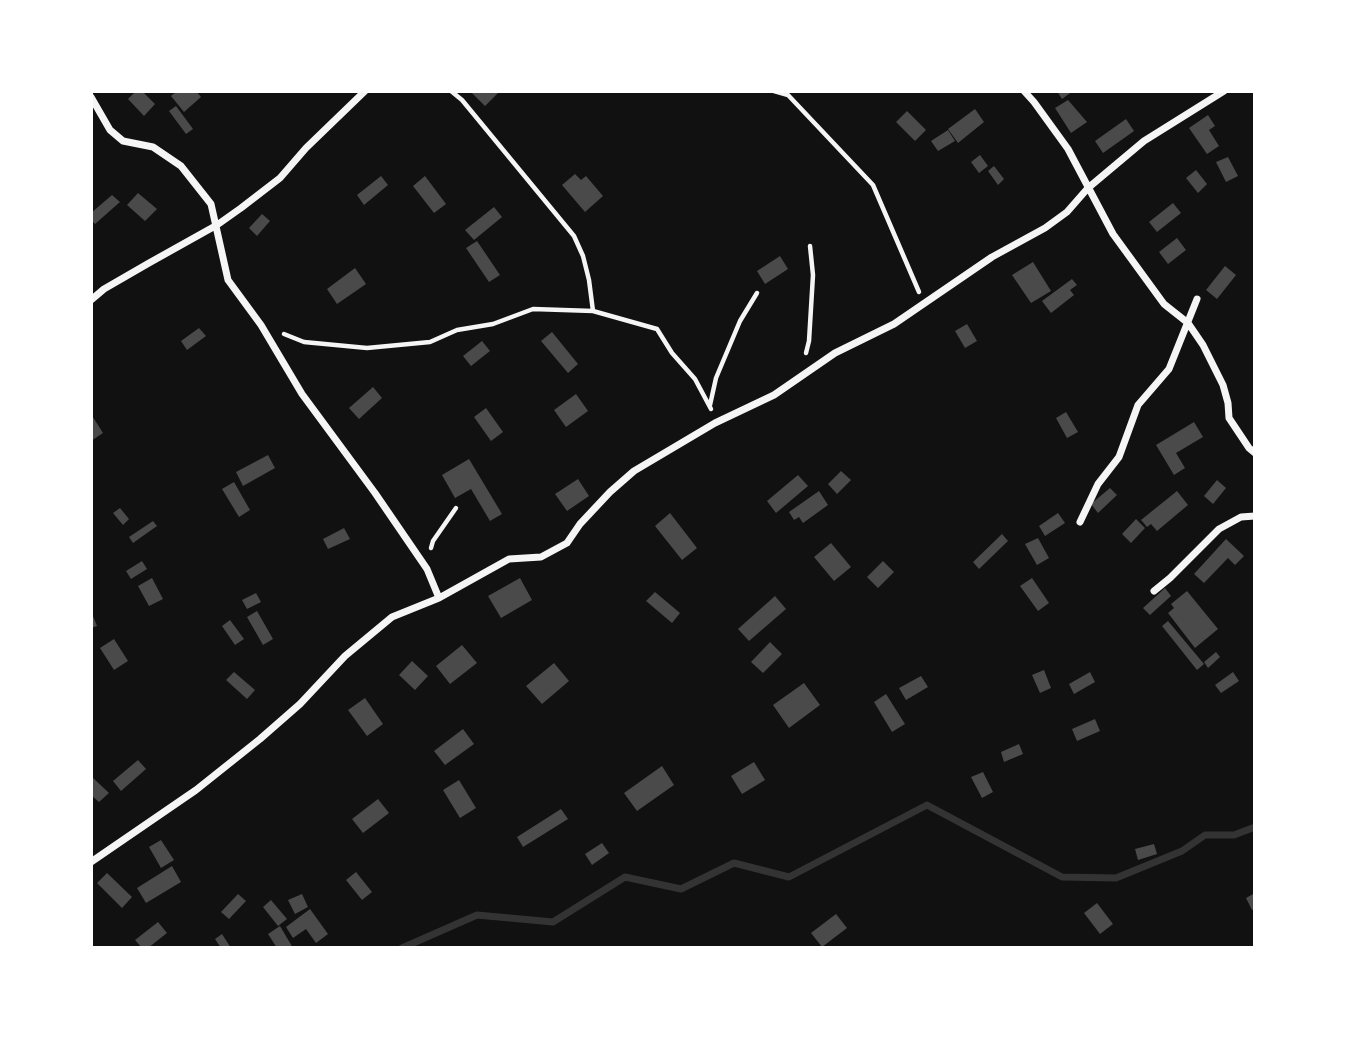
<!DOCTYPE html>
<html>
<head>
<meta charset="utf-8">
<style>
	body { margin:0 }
	#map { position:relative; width:1346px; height:1039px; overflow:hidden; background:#111; font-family:"Alegreya Sans",sans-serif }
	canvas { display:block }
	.frame { position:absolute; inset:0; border:93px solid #fff; pointer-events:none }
</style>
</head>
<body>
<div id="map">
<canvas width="1346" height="1039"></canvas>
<div class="frame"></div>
</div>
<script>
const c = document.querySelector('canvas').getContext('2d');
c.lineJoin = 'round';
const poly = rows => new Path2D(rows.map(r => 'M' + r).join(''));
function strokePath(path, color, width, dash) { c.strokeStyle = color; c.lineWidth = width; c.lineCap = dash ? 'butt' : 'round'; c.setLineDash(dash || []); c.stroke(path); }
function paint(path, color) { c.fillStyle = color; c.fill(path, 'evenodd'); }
strokePath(poly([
	[402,948,477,915,553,922,625,877,681,889,734,863,789,877,927,805,1062,877,1116,878,1182,851,1205,835,1234,835,1255,827]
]), '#333', 7);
paint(poly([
	[136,91,142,91,155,104,144,116,128,99],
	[177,91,196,91,201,97,184,112,171,96],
	[470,91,500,91,485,106],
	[1057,91,1073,91,1062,99],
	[1068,100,1087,122,1071,133,1055,108],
	[176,106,193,129,186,134,169,111],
	[975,109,984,122,958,143,948,129],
	[907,111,926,130,915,141,896,122],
	[1208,115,1215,126,1209,130,1219,146,1207,154,1189,128],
	[1126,119,1134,131,1103,153,1095,141],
	[948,130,955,141,938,151,931,141],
	[980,155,988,166,979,173,971,162],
	[1228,157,1238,176,1226,182,1216,162],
	[994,166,1004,179,998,185,988,171],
	[1196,170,1207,184,1198,193,1186,178],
	[575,174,581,180,586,176,603,196,585,212,562,185],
	[381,176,388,185,364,205,357,195],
	[425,176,446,204,434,213,413,186],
	[138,193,157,209,145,221,127,205],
	[112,195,120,202,95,224,91,220,91,213],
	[1173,203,1181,213,1157,232,1149,222],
	[494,207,502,217,474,240,465,230],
	[262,214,270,221,257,236,249,228],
	[1177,238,1186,250,1168,264,1159,252],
	[477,241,500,275,489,282,466,248],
	[780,256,788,269,765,284,757,271],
	[1033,262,1051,291,1031,303,1012,275],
	[1225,266,1236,275,1217,299,1206,290],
	[355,268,366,284,337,304,327,289],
	[1072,279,1077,285,1070,290,1074,295,1051,313,1042,301],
	[967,324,977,341,965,348,955,331],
	[199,328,206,336,187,350,181,341],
	[552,332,578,364,568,373,541,341],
	[482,341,490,351,471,366,463,356],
	[373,387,382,398,359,419,349,408],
	[576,394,588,411,566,427,554,410],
	[486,408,503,432,491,441,474,417],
	[1066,412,1078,432,1067,438,1056,418],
	[91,414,103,433,91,441],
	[1194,422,1203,437,1176,453,1185,468,1174,475,1156,445],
	[268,455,275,468,243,486,236,472],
	[469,459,502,514,490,521,471,489,455,498,442,475],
	[841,471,851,480,837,494,828,484],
	[798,475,808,486,776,513,767,501],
	[578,479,589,496,567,511,555,494],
	[1217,480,1226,488,1213,504,1204,496],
	[234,482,250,510,239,517,222,489],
	[1110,488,1117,495,1098,513,1091,504],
	[819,491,828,505,803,523,799,517,794,520,789,512],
	[1177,491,1188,505,1157,531,1151,524,1147,527,1141,520],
	[120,508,129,519,123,525,113,513],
	[670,513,697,548,682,560,655,526],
	[1058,513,1065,523,1045,536,1039,526],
	[1136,519,1145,528,1131,543,1122,534],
	[153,521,157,526,133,543,129,537],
	[344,528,350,539,328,549,323,539],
	[1002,534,1008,541,979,569,973,562],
	[1038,538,1049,558,1037,565,1025,544],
	[1226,539,1244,556,1235,565,1228,558,1204,583,1194,574],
	[831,543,851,567,834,581,814,557],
	[142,561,147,569,131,579,126,571],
	[883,561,894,572,878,588,867,577],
	[152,578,163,599,149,606,138,586],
	[520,578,532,600,501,618,488,596],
	[1032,578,1049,603,1038,611,1020,586],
	[1165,588,1171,596,1150,615,1143,608],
	[1187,591,1218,629,1195,648,1168,613,1174,608,1171,604],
	[655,592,680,613,672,623,646,601],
	[256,593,261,602,247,609,242,600],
	[775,596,786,609,749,641,738,629],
	[91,611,97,626,91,628],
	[257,611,273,639,263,645,247,617],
	[230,620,244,639,235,645,222,626],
	[1168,621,1204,664,1197,670,1162,626],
	[114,639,128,661,114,670,100,648],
	[770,642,782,654,763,673,751,662],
	[462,645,477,663,450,684,436,666],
	[1216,652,1220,657,1208,668,1204,662],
	[412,661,428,676,415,690,399,675],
	[554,663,569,681,542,704,526,686],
	[1044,670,1051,688,1040,693,1032,675],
	[234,672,255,690,247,699,226,680],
	[1090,672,1095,682,1074,694,1069,684],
	[1233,672,1239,681,1221,693,1215,685],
	[921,676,928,687,906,700,899,688],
	[804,683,820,705,789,728,773,705],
	[886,694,905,724,892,732,874,702],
	[365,698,383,724,367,736,348,710],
	[1095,719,1100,731,1077,741,1072,729],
	[463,729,474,744,445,765,434,751],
	[1019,744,1023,754,1004,762,1001,752],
	[138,760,146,769,121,791,113,781],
	[754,762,765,780,742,794,731,776],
	[662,766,674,785,637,811,624,793],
	[983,772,993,792,982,798,971,777],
	[91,776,109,793,99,802,91,795],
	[459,780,476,808,460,818,443,790],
	[378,799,389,813,363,833,352,819],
	[561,809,568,819,523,847,517,837],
	[161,840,174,860,161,868,149,847],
	[602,843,609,853,592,865,585,854],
	[1154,844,1157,854,1138,860,1135,849],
	[172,866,181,882,146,903,137,888],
	[356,872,372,892,362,900,346,880],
	[107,873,132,897,122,908,97,883],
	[1255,893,1255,909,1252,910,1246,898],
	[238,894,246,901,229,919,221,912],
	[302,894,308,907,295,914,288,900],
	[271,900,287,919,278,926,263,907],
	[1097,903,1113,924,1100,934,1084,913],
	[310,909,328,934,316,943,306,929,293,938,286,927],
	[836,914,847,928,822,947,811,933],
	[158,922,167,933,148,948,142,948,135,940],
	[280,926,293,948,277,948,268,934],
	[222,934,231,948,221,948,215,939]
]), '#4a4a4a');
strokePath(poly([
	[451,91,462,100,574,236,583,256,589,280,593,311],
	[774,91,788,95,873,185,919,292],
	[284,334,304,342,367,348,430,342,457,330,493,324,533,309,593,311,657,329,672,353,695,379,711,409],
	[806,353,809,341,813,275,810,246],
	[710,405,716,378,740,321,757,293],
	[431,548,433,541,456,508]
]), '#f5f5f5', 4.5);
strokePath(poly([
	[1024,91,1034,102,1068,149,1113,234,1164,304,1188,323,1203,345,1223,385,1228,403,1229,418,1249,448,1255,453],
	[91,97,110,130,123,141,153,147,181,166,211,204,228,280,261,325,302,394,375,493,427,569,439,598],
	[91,300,104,289,149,263,217,225,241,208,280,178,306,148,365,91],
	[1080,522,1098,484,1119,457,1138,405,1169,369,1197,299],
	[1154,591,1170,578,1219,529,1241,517,1255,516],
	[91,862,196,790,260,739,300,704,345,656,392,617,439,598,509,559,541,557,567,543,580,524,610,492,634,471,715,423,774,395,835,353,894,324,992,257,1045,228,1067,212,1088,188,1144,141,1224,91]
]), '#f5f5f5', 7);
</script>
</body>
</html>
